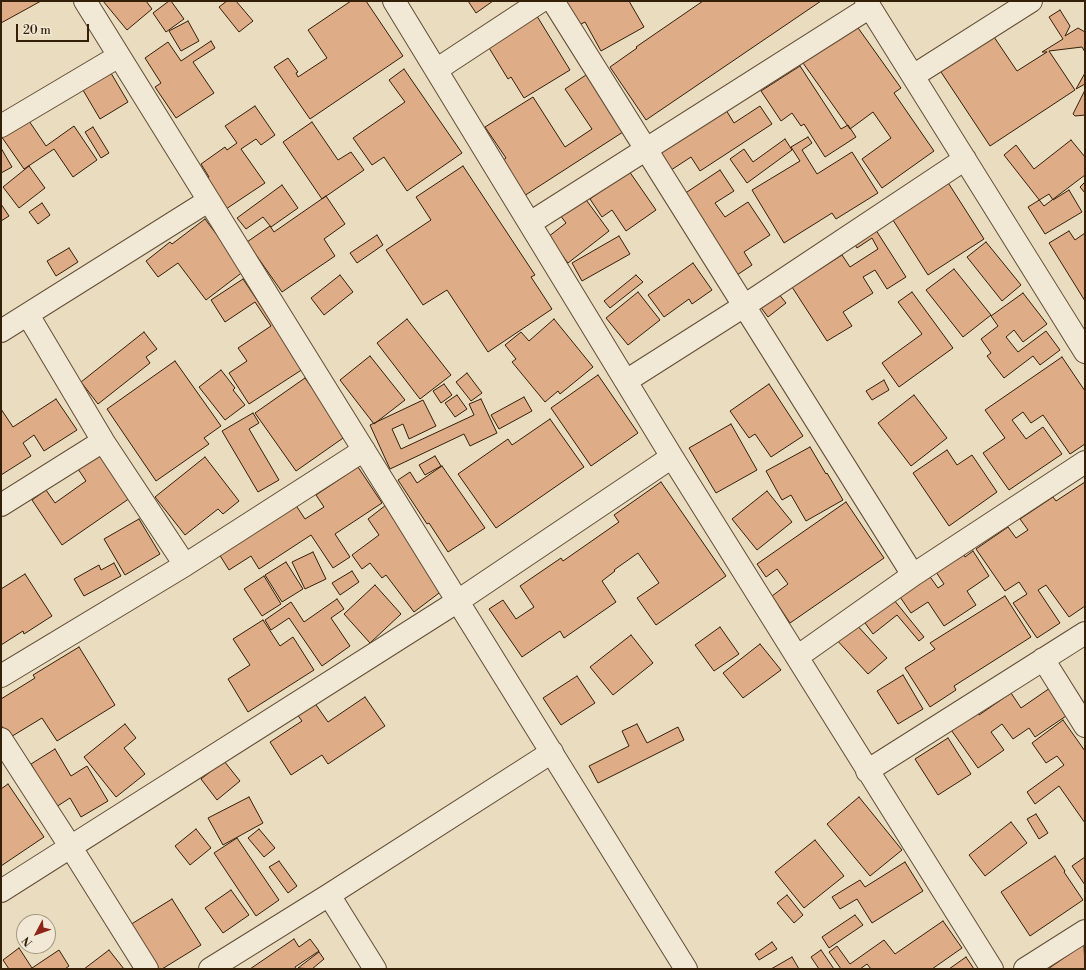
<!DOCTYPE html>
<html>
<head>
<meta charset="utf-8">
<style>
	body { margin:0 }
	#map { position:relative; width:1086px; height:970px; overflow:hidden; background:#e9dcbf; font-family:"Libre Bodoni",serif }
	canvas { display:block }
	.frame { position:absolute; inset:0; border:2px solid #341f08; pointer-events:none }
	.north { position:absolute; left:16px; top:914px; width:40px; height:40px; box-sizing:border-box; background:#f1e8d5; border:1px solid #a59883; border-radius:50%; rotate:229deg; font-size:11px; font-weight:700; line-height:16px; text-align:center; color:#341f08 }
	.north::after { content:''; display:block; margin:auto; width:14px; height:18px; background:#8f2418; clip-path:polygon(50% 0,100% 100%,50% 72%,0 100%) }
	.scale { position:absolute; left:16px; top:24px; width:73px; height:18px; box-sizing:border-box; border:2px solid #341f08; border-top:0; padding-left:5px; font-size:12px; line-height:14px; white-space:nowrap; color:#341f08; -webkit-text-stroke:3px #f1e8d5; paint-order:stroke }
</style>
</head>
<body>
<div id="map">
<canvas width="1086" height="970"></canvas>
<div class="frame"></div>
<div class="north">N</div>
<div class="scale">20 m</div>
</div>
<script>
const c = document.querySelector('canvas').getContext('2d');
c.lineJoin = 'round';
function paint(path, color) { c.fillStyle = color; c.fill(path, 'evenodd'); }
const poly = rows => new Path2D(rows.map(r => 'M' + r).join(''));
function strokePath(path, color, width, dash) { c.strokeStyle = color; c.lineWidth = width; c.lineCap = dash ? 'butt' : 'round'; c.setLineDash(dash || []); c.stroke(path); }
const building = poly([
	[1,1,41,1,1,23,1,1],
	[103,1,146,1,152,9,127,30,103,1],
	[169,1,171,1,184,19,166,32,153,13,169,1],
	[227,1,236,1,253,21,239,32,219,7,227,1],
	[351,1,366,1,403,56,310,119,274,67,288,58,298,72,296,73,298,77,327,58,308,30,351,1],
	[468,1,493,1,476,13,468,1],
	[563,1,629,1,644,27,601,51,585,22,577,26,563,1],
	[703,1,821,1,646,120,610,67,637,48,636,47,703,1],
	[532,8,570,70,524,98,511,77,508,79,483,38,532,8],
	[1060,10,1070,26,1065,36,1078,28,1085,32,1085,52,1082,47,1049,51,1075,90,990,146,939,69,992,34,1017,71,1047,52,1042,52,1063,39,1049,17,1060,10],
	[188,21,199,41,181,51,169,31,188,21],
	[856,25,901,88,894,93,934,151,882,188,862,159,891,138,873,112,850,129,803,63,856,25],
	[211,41,215,48,193,62,214,93,176,118,155,87,161,83,145,58,168,42,181,61,211,41],
	[800,66,841,129,848,125,856,137,825,157,804,124,801,126,792,113,781,121,761,91,800,66],
	[108,68,128,102,100,119,80,85,108,68],
	[404,69,462,153,407,191,384,157,372,165,353,138,405,102,389,80,404,69],
	[1085,73,1085,84,1076,89,1085,73],
	[586,75,623,132,524,196,502,161,506,158,485,127,533,97,565,147,592,129,565,89,586,75],
	[1085,90,1085,115,1075,116,1073,114,1085,90],
	[723,105,734,123,760,106,772,124,700,171,691,157,665,174,651,151,723,105],
	[255,106,275,135,261,145,256,139,241,149,265,183,226,209,206,179,209,177,201,164,225,147,227,150,237,143,225,126,255,106],
	[27,118,46,146,74,126,97,160,73,177,54,149,24,169,1,136,27,118],
	[312,122,338,160,351,152,364,170,322,199,283,142,312,122],
	[93,127,109,153,101,158,85,132,93,127],
	[808,137,812,143,802,150,817,174,852,152,878,193,836,219,832,213,784,243,752,190,800,161,791,147,808,137],
	[785,139,792,150,747,183,730,159,744,149,753,162,785,139],
	[1071,140,1085,157,1085,175,1044,206,1004,155,1016,145,1034,169,1071,140],
	[1,148,12,167,1,173,1,148],
	[29,166,45,188,19,208,3,187,29,166],
	[463,166,535,275,531,277,552,309,488,352,447,290,423,305,386,250,431,220,416,197,463,166],
	[720,170,734,191,715,203,725,217,748,202,770,235,744,252,752,265,737,275,684,194,720,170],
	[629,171,656,210,626,231,612,210,602,217,590,199,629,171],
	[947,181,984,239,928,275,891,217,947,181],
	[1085,182,1085,193,1080,187,1085,182],
	[282,185,298,208,271,227,263,217,246,229,237,218,282,185],
	[1069,190,1082,212,1045,234,1028,207,1049,194,1053,200,1069,190],
	[326,196,345,224,324,239,335,256,282,292,247,242,270,226,274,232,326,196],
	[584,197,609,231,568,263,548,237,566,223,560,215,584,197],
	[42,203,50,215,38,224,29,212,42,203],
	[1,204,9,216,1,221,1,204],
	[205,219,244,271,206,300,178,263,158,277,146,261,170,242,172,244,205,219],
	[872,224,906,277,887,289,875,270,863,277,873,293,843,312,852,326,827,341,792,287,842,255,850,267,878,249,872,238,857,248,851,238,872,224],
	[1069,231,1075,240,1085,233,1085,301,1049,243,1069,231],
	[377,235,383,245,357,263,350,253,377,235],
	[619,236,630,254,582,281,572,263,619,236],
	[986,242,1021,285,1002,301,967,257,986,242],
	[69,248,78,262,56,276,47,261,69,248],
	[693,263,712,290,692,304,689,299,664,317,648,295,693,263],
	[954,269,991,315,963,337,926,290,954,269],
	[340,275,353,292,324,315,311,298,340,275],
	[636,275,643,282,610,308,604,301,636,275],
	[243,279,303,369,249,404,229,373,247,361,238,348,271,326,255,302,225,322,211,300,243,279],
	[774,288,786,303,768,317,756,301,774,288],
	[638,292,660,320,628,345,606,318,638,292],
	[912,292,953,348,899,387,882,363,922,334,898,302,912,292],
	[1023,293,1047,324,1023,342,1014,330,1006,337,1018,352,1046,331,1060,350,1040,365,1033,356,1004,378,987,356,991,353,981,339,998,326,991,316,1023,293],
	[407,319,451,375,420,399,377,343,407,319],
	[554,319,593,367,560,394,558,391,545,402,512,362,516,359,505,345,521,332,529,341,554,319],
	[144,332,157,349,146,357,150,363,98,404,81,382,144,332],
	[370,356,405,400,374,424,340,380,370,356],
	[1062,357,1085,391,1085,444,1070,454,1043,415,1031,423,1023,412,1012,420,1026,439,1043,427,1062,454,1009,490,983,453,1005,438,985,410,1062,357],
	[175,361,221,426,204,438,209,444,156,481,107,409,175,361],
	[221,370,235,388,233,390,245,405,225,420,199,387,221,370],
	[467,373,482,393,471,401,456,382,467,373],
	[598,375,638,433,591,466,551,408,598,375],
	[305,378,346,436,296,471,255,413,305,378],
	[884,380,889,390,872,400,866,391,884,380],
	[444,384,452,395,441,403,433,391,444,384],
	[769,384,803,436,771,457,755,434,749,438,730,411,769,384],
	[457,395,467,409,455,417,445,403,457,395],
	[914,395,947,438,911,466,878,423,914,395],
	[524,397,532,411,499,429,491,415,524,397],
	[56,399,77,430,44,451,34,435,23,443,31,456,1,475,1,409,13,427,56,399],
	[481,399,497,433,470,446,464,434,390,469,370,425,423,400,436,426,409,439,403,424,392,429,401,449,474,415,469,404,481,399],
	[253,413,259,423,249,429,279,480,258,492,222,431,253,413],
	[550,419,584,467,496,528,458,474,508,439,512,445,550,419],
	[731,424,757,470,716,493,689,448,731,424],
	[810,447,826,474,827,473,843,500,806,521,791,495,782,500,766,471,810,447],
	[947,450,957,465,972,455,997,492,949,526,913,473,947,450],
	[100,454,130,498,62,545,32,500,46,490,55,503,86,481,78,469,100,454],
	[435,456,441,466,425,475,419,465,435,456],
	[205,457,239,501,223,514,218,509,185,535,155,497,205,457],
	[442,466,485,528,448,552,429,523,427,524,398,480,410,472,417,483,442,466],
	[358,467,382,503,335,534,350,557,333,568,311,535,259,569,251,556,229,570,219,554,295,504,305,519,324,507,316,495,358,467],
	[661,482,726,576,656,625,637,598,659,583,638,553,614,570,615,571,602,581,616,602,564,638,560,631,522,657,489,609,503,600,516,619,534,607,520,586,561,558,563,561,619,522,614,515,661,482],
	[1085,482,1085,606,1069,617,1046,585,1038,590,1060,623,1037,638,1013,603,1027,594,1019,582,1005,591,976,549,1008,527,1016,538,1028,530,1020,519,1053,497,1056,501,1085,482],
	[767,491,792,522,757,550,732,519,767,491],
	[846,502,884,558,790,623,772,596,788,584,777,569,766,577,757,564,846,502],
	[386,505,447,587,414,612,386,575,382,578,370,563,362,569,352,555,379,535,368,519,386,505],
	[139,519,160,554,125,575,104,539,139,519],
	[973,551,989,576,967,591,976,605,944,626,928,602,911,613,898,594,928,574,938,588,944,584,936,572,964,554,965,557,973,551],
	[313,552,326,579,305,589,292,562,313,552],
	[286,562,303,589,282,602,265,575,286,562],
	[114,563,121,576,84,596,74,579,99,565,101,570,114,563],
	[352,571,359,582,340,595,332,583,352,571],
	[25,574,52,616,24,634,23,631,1,645,1,589,25,574],
	[264,576,281,604,262,616,244,589,264,576],
	[375,585,401,614,370,643,344,614,375,585],
	[1005,596,1031,637,954,686,956,690,930,707,905,668,935,649,930,643,1005,596],
	[337,599,344,609,331,618,350,646,322,666,289,618,271,630,265,620,291,602,304,622,337,599],
	[894,600,924,637,919,641,897,615,873,634,865,623,894,600],
	[263,620,280,646,293,637,314,670,248,712,228,679,250,665,233,639,263,620],
	[854,622,887,658,868,674,835,638,854,622],
	[720,627,739,654,714,671,695,645,720,627],
	[631,635,653,663,613,695,590,667,631,635],
	[760,644,781,670,743,698,723,673,760,644],
	[79,647,115,705,57,741,42,718,9,738,1,725,1,699,35,678,33,675,79,647],
	[903,675,923,709,898,724,877,691,903,675],
	[577,676,595,703,561,725,543,698,577,676],
	[1050,688,1069,714,1035,737,1029,728,1013,739,1002,724,991,732,1004,750,978,768,949,727,975,709,979,715,1011,693,1021,708,1050,688],
	[365,697,385,726,328,764,322,755,291,775,270,742,302,721,296,713,314,702,328,722,365,697],
	[1063,720,1085,751,1085,823,1059,786,1035,804,1027,792,1064,765,1057,756,1046,763,1032,743,1063,720],
	[125,724,136,738,124,748,145,774,116,797,84,757,125,724],
	[637,724,647,743,678,727,684,740,598,783,589,766,629,746,622,731,637,724],
	[948,738,971,774,938,795,915,759,948,738],
	[55,749,71,776,87,766,108,801,81,817,70,798,56,807,31,764,55,749],
	[224,761,240,781,217,800,201,779,224,761],
	[8,784,44,837,1,866,1,789,8,784],
	[249,797,263,823,223,845,208,818,249,797],
	[859,797,902,850,870,876,827,824,859,797],
	[1036,814,1048,833,1039,839,1027,819,1036,814],
	[1011,822,1027,843,985,876,969,855,1011,822],
	[196,829,211,848,190,865,175,846,196,829],
	[259,829,275,848,264,857,248,838,259,829],
	[237,838,279,900,256,916,214,853,237,838],
	[815,840,844,876,804,908,775,872,815,840],
	[1055,856,1065,871,1064,872,1083,900,1030,936,1001,892,1055,856],
	[1085,857,1085,885,1072,866,1085,857],
	[279,861,297,886,288,893,269,867,279,861],
	[905,862,923,891,872,923,857,899,840,909,832,897,860,880,865,887,905,862],
	[231,890,249,915,223,933,205,908,231,890],
	[787,895,803,915,794,923,777,903,787,895],
	[172,899,201,945,162,969,151,969,125,928,172,899],
	[855,915,863,925,829,948,822,937,855,915],
	[943,921,962,948,932,969,871,969,867,964,860,969,841,969,829,952,837,946,850,964,884,940,895,954,943,921],
	[294,939,299,947,310,939,319,951,295,967,296,969,250,969,294,939],
	[772,942,777,949,759,960,755,954,772,942],
	[1084,944,1085,969,1048,969,1084,944],
	[19,948,32,968,59,950,69,966,65,969,9,969,3,960,19,948],
	[109,950,124,969,84,969,109,950],
	[821,950,834,969,819,969,811,957,821,950],
	[319,952,324,959,312,969,298,968,319,952],
	[792,957,799,969,771,969,792,957],
	[966,957,974,969,949,969,966,957]
]);
paint(building, '#deac87');
strokePath(building, '#341f08', 1);
const minor = poly([
	[85,1,686,969],
	[394,1,672,457,992,969],
	[553,1,913,575],
	[866,1,1085,352],
	[436,70,541,1],
	[913,76,1031,1],
	[1,126,119,56],
	[530,223,870,7],
	[28,315,103,441,185,565],
	[1,331,208,201],
	[626,381,744,306,965,159],
	[1,505,103,441],
	[797,657,913,575,1085,462],
	[1043,659,1085,726],
	[1,676,185,565,364,450],
	[1,739,70,846,147,969],
	[867,771,1085,633],
	[1,891,458,601,672,457],
	[329,895,375,969],
	[210,969,329,895,552,752],
	[1025,969,1085,931]
]);
strokePath(minor, '#614e36', 24);
strokePath(minor, '#f1e8d5', 22);
</script>
</body>
</html>
